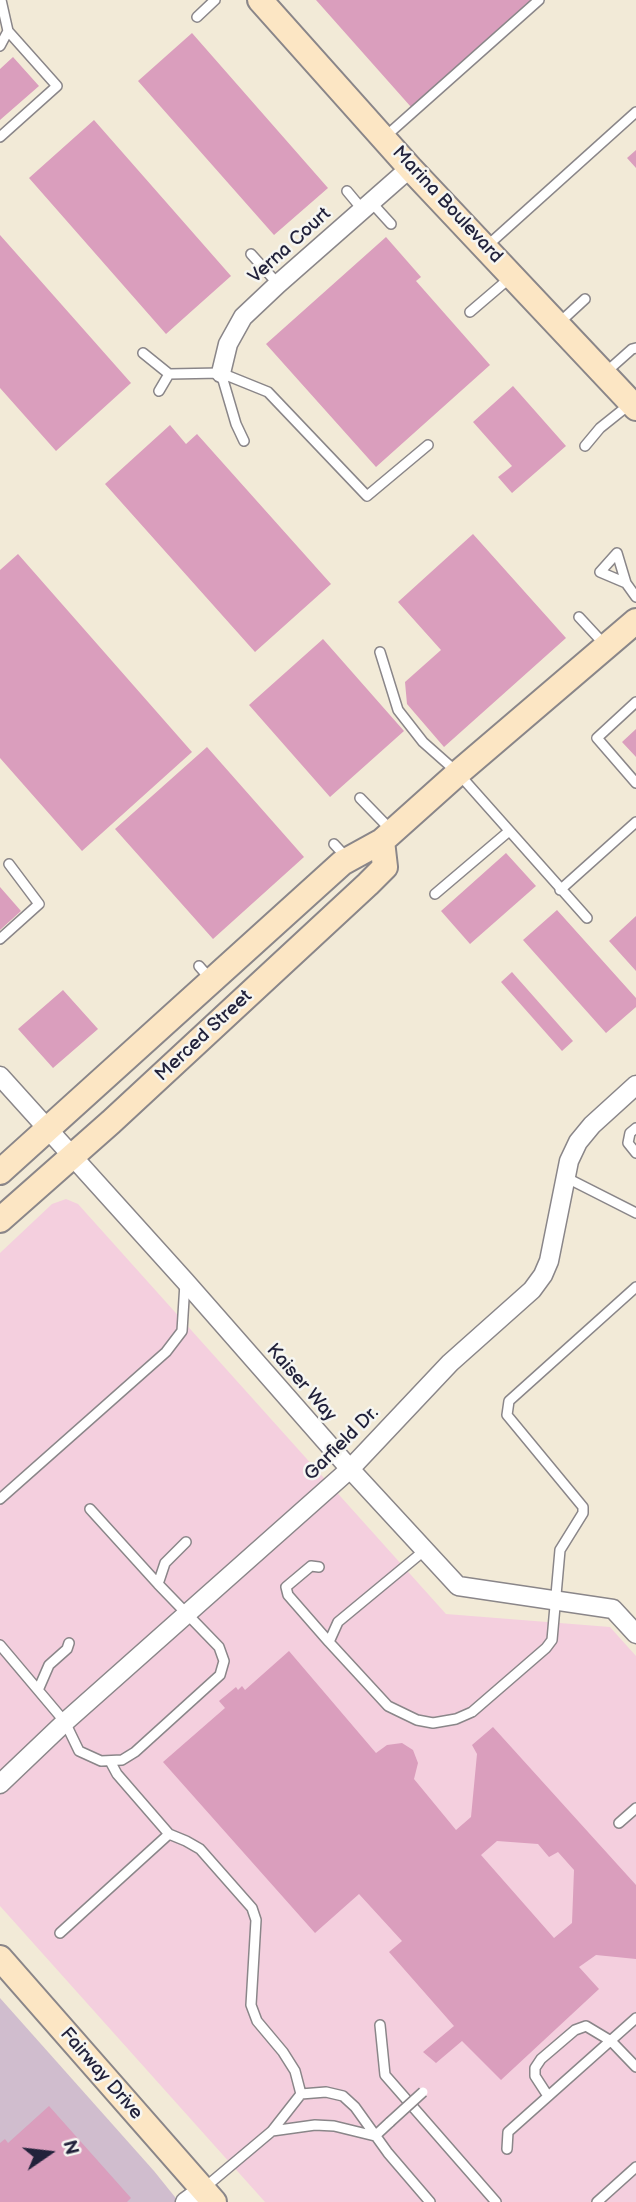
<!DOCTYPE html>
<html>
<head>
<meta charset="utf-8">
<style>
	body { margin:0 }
	#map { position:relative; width:636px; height:2202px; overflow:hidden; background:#f2ead7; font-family:"Balsamiq Sans",sans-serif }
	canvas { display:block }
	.north { position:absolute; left:14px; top:2118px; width:70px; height:70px; -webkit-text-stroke:5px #f6f6f2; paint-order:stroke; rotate:76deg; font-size:19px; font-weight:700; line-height:28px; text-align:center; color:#22223b }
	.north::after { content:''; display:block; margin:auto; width:24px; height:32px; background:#22223b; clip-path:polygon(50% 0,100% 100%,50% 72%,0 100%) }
</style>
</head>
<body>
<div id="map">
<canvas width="636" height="2202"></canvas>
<div class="north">N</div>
</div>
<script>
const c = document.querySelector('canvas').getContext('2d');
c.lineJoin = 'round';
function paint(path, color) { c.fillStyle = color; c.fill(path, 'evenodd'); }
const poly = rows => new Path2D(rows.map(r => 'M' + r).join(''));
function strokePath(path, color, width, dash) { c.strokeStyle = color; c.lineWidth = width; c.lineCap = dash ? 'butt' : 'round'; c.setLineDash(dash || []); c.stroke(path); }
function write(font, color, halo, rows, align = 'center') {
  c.font = font + ' "Balsamiq Sans",sans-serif'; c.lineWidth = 5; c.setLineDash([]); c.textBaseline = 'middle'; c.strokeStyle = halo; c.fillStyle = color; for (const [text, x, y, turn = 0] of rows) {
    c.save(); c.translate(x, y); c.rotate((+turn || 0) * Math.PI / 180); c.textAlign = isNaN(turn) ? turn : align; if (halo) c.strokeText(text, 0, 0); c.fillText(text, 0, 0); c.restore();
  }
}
paint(poly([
	[66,1199,78,1204,446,1614,610,1627,636,1656,636,2202,265,2202,0,1906,0,1253,52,1204]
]), '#f4cfde');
paint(poly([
	[0,1998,154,2171,179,2202,0,2202]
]), '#d0bdce');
paint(poly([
	[316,0,531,0,411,107],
	[192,33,328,188,274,235,138,81],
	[13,57,39,86,0,120,0,69],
	[94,120,231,276,166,334,29,178],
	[636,150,636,168,627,158],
	[0,235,131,383,56,451,0,388],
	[386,237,421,277,416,281,490,365,376,467,266,344],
	[513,386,566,446,512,493,498,477,512,466,473,422],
	[170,425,186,444,197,434,331,584,255,652,105,484],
	[473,534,566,638,444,747,407,704,405,682,441,650,398,602],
	[18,554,192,752,82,851,0,758,0,570],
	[323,639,404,731,330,797,249,705],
	[636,729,636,757,622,742],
	[207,747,304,857,213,939,115,829],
	[506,853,536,886,470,944,441,911],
	[0,887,21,911,0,930],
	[557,910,636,998,636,1007,606,1033,523,940],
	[636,916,636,971,609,941],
	[512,972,573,1041,562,1051,501,982],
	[63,990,98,1029,53,1068,18,1029],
	[289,1651,376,1753,387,1745,402,1743,413,1750,418,1763,414,1779,456,1830,471,1817,477,1754,472,1745,493,1727,636,1885,636,1959,596,1955,579,1967,599,1989,501,2080,462,2041,436,2063,423,2052,454,2026,389,1952,402,1941,359,1894,315,1933,163,1762,225,1708,219,1701,236,1687,238,1690,242,1686,245,1690],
	[497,1841,538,1844,549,1857,558,1852,574,1870,572,1923,554,1938,481,1855],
	[49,2106,131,2198,127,2202,0,2202,0,2143,5,2139,8,2143]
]), '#da9ebd');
const lane = poly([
	[197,17,215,0],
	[0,46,8,31,1,0],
	[386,136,539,0],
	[0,137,57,86,8,31],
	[347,191,362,209],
	[371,202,391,224],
	[487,246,636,112],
	[251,254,278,284],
	[470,312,511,277],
	[559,323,585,299],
	[143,353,169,374],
	[221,373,236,424,244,441],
	[605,373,632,349,636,348],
	[159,391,169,374,221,373,268,392,367,496,428,445],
	[585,446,600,428,630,404],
	[626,583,600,572,617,553,626,583,636,597],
	[579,617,604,644],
	[380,652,398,710,423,742,458,773,587,918],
	[636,702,597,738,636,783],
	[360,798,390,829],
	[334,844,347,858],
	[560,890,636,822],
	[435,894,508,832],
	[0,939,39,904,9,864],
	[199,966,212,981],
	[636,1128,630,1133,628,1143,636,1153],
	[565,1177,636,1213],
	[0,1499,166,1352,182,1331,185,1283],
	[425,1550,338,1622,329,1642,388,1706,417,1720,433,1723,456,1719,472,1712,546,1648,552,1640,560,1550,583,1513,583,1507,507,1415,509,1401,636,1287],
	[319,1567,311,1566,286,1587,288,1595,329,1642],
	[158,1584,165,1563,186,1542],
	[0,1645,65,1722,79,1751,101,1761,122,1760,135,1752,220,1675,224,1661,219,1647,158,1584,90,1509],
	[39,1688,49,1665,67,1649,69,1643],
	[110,1761,117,1774,169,1834,186,1841,200,1849,252,1908,256,1920,251,2005,257,2021,283,2052,295,2071,301,2094],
	[619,1823,636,1808],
	[60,1933,169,1834],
	[380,2025,385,2075,496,2202],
	[548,2096,535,2076,535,2068,541,2059,575,2030,586,2026,611,2041,636,2067],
	[272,2131,315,2125,334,2126,375,2136],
	[375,2136,390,2122],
	[507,2149,508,2132,636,2018],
	[203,2189,272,2131,301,2094,326,2092,343,2096,355,2107,388,2153,430,2202],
	[597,2202,636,2167]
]);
const street = poly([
	[221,373,228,344,243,317,278,284,410,168],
	[0,1076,185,1281,350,1469,458,1586,613,1609,636,1634],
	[0,1784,65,1722,350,1469,450,1363,532,1290,543,1275,549,1261,569,1161,578,1142,592,1125,636,1085],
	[185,2202,203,2189]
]);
const secondary = poly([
	[260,0,410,168,636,408],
	[0,1172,342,863,382,841,458,773,636,621],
	[0,1220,111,1122,368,884,385,867,382,841],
	[0,1958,214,2202]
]);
strokePath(lane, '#8a8689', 12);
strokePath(street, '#8a8689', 21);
strokePath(secondary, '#8a8689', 28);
strokePath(lane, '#fff', 9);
strokePath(street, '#fff', 18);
strokePath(secondary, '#fce6c4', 24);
const laneBridge = poly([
	[390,2122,423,2092]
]);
strokePath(laneBridge, '#8a8689', 12, []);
strokePath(laneBridge, '#fff', 9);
write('19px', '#22223b', '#f6f6f2', [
	["Marina Boulevard",447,205,47],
	["Verna Court",290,246,-42],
	["Merced Street",204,1036,-43],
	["Kaiser Way",301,1383,49],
	["Garfield Dr.",342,1444,-45],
	["Fairway Drive",101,2074,49]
]);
</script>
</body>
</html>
